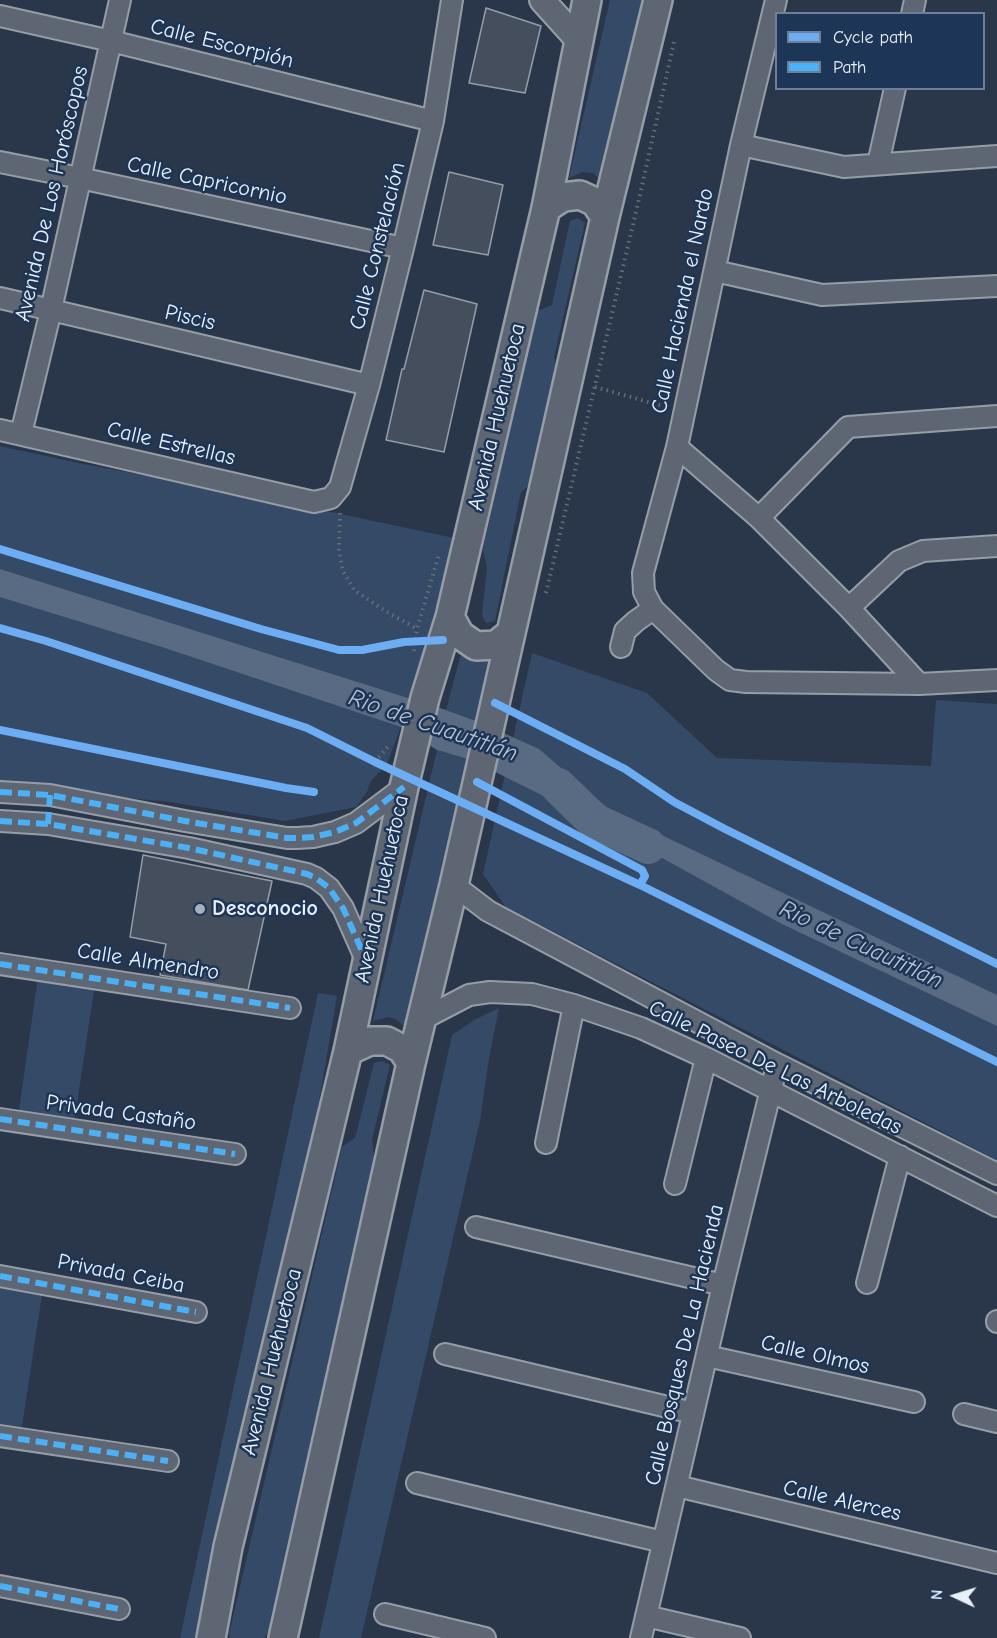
<!DOCTYPE html>
<html>
<head>
<meta charset="utf-8">
<style>
	body { margin:0 }
	#map { position:relative; width:997px; height:1638px; overflow:hidden; background:#2a374a; font-family:"Comic Neue",sans-serif }
	canvas { display:block }
	.legend { position:absolute; left:775px; top:12px; width:210px; height:78px; box-sizing:border-box; background:#1d3557; border:2px solid #6e8097; margin:0; padding:8px 10px; list-style:none; font-size:18px; color:#e8f1f8 }
	.legend li { display:flex; align-items:center; gap:12px; height:30px }
	.legend b { width:30px; border:2px solid #6e8097 }
	.north { position:absolute; left:925px; top:1566px; width:60px; height:60px; -webkit-text-stroke:4px #1d3557; paint-order:stroke; rotate:274deg; font-size:16px; font-weight:700; line-height:24px; text-align:center; color:#e8f1f8 }
	.north::after { content:''; display:block; margin:auto; width:21px; height:27px; background:#e8f1f8; clip-path:polygon(50% 0,100% 100%,50% 72%,0 100%) }
</style>
</head>
<body>
<div id="map">
<canvas width="997" height="1638"></canvas>
<ul class="legend">
<li><b style="height:8px;background:#6dadf4"></b>Cycle path</li>
<li><b style="height:8px;background:#4cb0f7"></b>Path</li>
</ul>
<div class="north">N</div>
</div>
<script>
const c = document.querySelector('canvas').getContext('2d');
c.lineJoin = 'round';
function paint(path, color) { c.fillStyle = color; c.fill(path, 'evenodd'); }
const poly = rows => new Path2D(rows.map(r => 'M' + r).join(''));
function strokePath(path, color, width, dash) { c.strokeStyle = color; c.lineWidth = width; c.lineCap = dash ? 'butt' : 'round'; c.setLineDash(dash || []); c.stroke(path); }
function write(font, color, halo, rows, align = 'center') {
  c.font = font + ' "Comic Neue",sans-serif'; c.lineWidth = 5; c.setLineDash([]); c.textBaseline = 'middle'; c.strokeStyle = halo; c.fillStyle = color; for (const [text, x, y, turn = 0] of rows) {
    c.save(); c.translate(x, y); c.rotate((+turn || 0) * Math.PI / 180); c.textAlign = isNaN(turn) ? turn : align; if (halo) c.strokeText(text, 0, 0); c.fillText(text, 0, 0); c.restore();
  }
}
paint(poly([
	[610,0,648,0,605,185,593,173,582,172,569,178],
	[578,218,585,223,554,357,560,379,535,480,521,492,495,621,486,623,482,615,487,568,483,549,537,311,552,305,570,221],
	[0,446,78,463,260,497,454,538,411,699,387,764,371,781,367,792,356,807,285,821,170,802,0,785],
	[463,647,496,657,479,722,446,710],
	[532,653,647,693,717,758,931,766,936,700,997,704,997,1160,506,907,483,874],
	[437,750,471,760,408,1030,396,1019,388,1017,373,1021],
	[38,977,95,984,74,1123,18,1117],
	[318,993,337,996,313,1137,222,1524,199,1638,180,1638],
	[499,1008,488,1064,480,1121,361,1638,319,1638,452,1035,474,1020],
	[382,1061,390,1065,372,1140,376,1172,312,1435,273,1623,264,1638,230,1638,229,1634,342,1147,355,1138,374,1063],
	[0,1280,43,1288,21,1433,0,1430]
]), '#354a67');
paint(poly([
	[0,569,446,710,479,722,539,749,611,811,997,995,997,1026,782,924,602,825,471,760,437,750,401,727,165,648,0,597]
]), '#586b83');
strokePath(poly([
	[558,786,594,821,648,846]
]), '#586b83', 36);
const building = poly([
	[486,8,541,26,525,93,469,83,486,8],
	[449,172,503,185,488,255,433,245,449,172],
	[424,290,477,304,444,452,386,440,402,369,404,369,424,290],
	[143,855,272,881,248,990,160,975,166,944,130,937,143,855]
]);
paint(building, '#444e5c');
strokePath(building, '#959da7', 1.5);
const minor = poly([
	[776,0,741,145,677,447,643,573,644,592,653,609,716,670,730,680,746,682,919,684,997,680],
	[912,14,915,0],
	[0,16,111,41,433,121],
	[741,145,844,167,997,156],
	[0,162,80,178,403,248],
	[878,164,895,88],
	[715,271,822,295,997,286],
	[0,298,369,385],
	[0,430,314,502,331,498,340,487,369,385,403,248,433,121,452,0],
	[21,434,51,310,120,0],
	[677,447,759,518,849,608,919,684],
	[759,518,848,427,997,416],
	[849,608,899,561,923,551,997,546],
	[621,647,625,631,636,621,653,609],
	[0,792,50,795,185,821,287,838,297,838,313,837,335,832,356,823,404,787],
	[0,821,48,824,189,848,307,874,316,878,329,888,343,908,366,960],
	[454,885,488,911,777,1064,997,1174],
	[0,964,290,1008],
	[423,1019,469,995,490,992,532,994,574,1005,641,1028,706,1058,997,1206],
	[0,1119,235,1154],
	[546,1143,574,1005],
	[675,1184,706,1058],
	[476,1227,723,1285],
	[0,1276,196,1312],
	[867,1283,900,1156],
	[997,1322,997,1321],
	[445,1354,693,1413],
	[707,1356,914,1402],
	[964,1414,997,1422],
	[0,1436,168,1461],
	[417,1483,663,1542],
	[677,1486,997,1563],
	[0,1586,119,1609],
	[385,1614,485,1638],
	[646,1616,740,1638],
	[641,1638,723,1285,774,1077]
]);
const tertiary = poly([
	[542,0,579,41]
]);
const secondary = poly([
	[546,208,563,197,580,195,595,202,605,217],
	[450,617,460,635,476,646,496,645,511,633],
	[348,1051,370,1041,387,1041,402,1049,411,1063],
	[211,1638,228,1547,348,1051,404,787,425,698,450,617,546,208,587,0],
	[283,1638,411,1063,454,885,605,217,658,0]
]);
strokePath(minor, '#959da7', 24);
strokePath(tertiary, '#959da7', 28);
strokePath(secondary, '#959da7', 32);
strokePath(poly([
	[595,387,666,407],
	[340,513,339,551,343,571,354,590,387,612,417,629],
	[546,593,640,195,674,42],
	[414,651,417,629,439,554],
	[375,762,390,744]
]), '#656d78', 4, [1.5, 4.5]);
strokePath(minor, '#5d6672', 20);
strokePath(tertiary, '#5d6672', 24);
strokePath(secondary, '#5d6672', 27);
strokePath(poly([
	[0,792,50,795,185,821,287,838,297,838,313,837,335,832,356,823,404,787],
	[0,821,48,824,189,848,307,874,316,878,329,888,343,908,366,960],
	[48,824,50,795],
	[0,964,290,1008],
	[0,1119,235,1154],
	[0,1276,196,1312],
	[0,1436,168,1461],
	[0,1586,119,1609]
]), '#4cb0f7', 6, [12, 6]);
strokePath(poly([
	[0,549,261,629,339,650,362,650,404,642,443,640],
	[0,628,46,641,307,728,375,762,640,885,997,1062],
	[495,703,625,769,674,802,725,829,997,964],
	[0,730,286,788,314,792],
	[477,782,642,870,645,876,640,885]
]), '#6dadf4', 8);
for (const [x, y, r, color] of [
	[200,909,6,"#a6b0bb"]
]) { const dot = new Path2D(); dot.arc(x, y, r, 0, 2 * Math.PI); c.fillStyle = color; c.fill(dot); strokePath(dot, '#1d3557', 2); }
write('22px', '#e8f1f8', '#1d3557', [
	["Calle Escorpión",222,44,14],
	["Calle Capricornio",207,181,12],
	["Avenida De Los Horóscopos",52,194,-77],
	["Calle Constelación",378,246,-76],
	["Calle Hacienda el Nardo",683,301,-78],
	["Piscis",190,318,13],
	["Avenida Huehuetoca",497,417,-77],
	["Calle Estrellas",171,444,13],
	["Avenida Huehuetoca",382,889,-78],
	["Calle Almendro",148,962,9],
	["Calle Paseo De Las Arboledas",775,1068,26],
	["Privada Castaño",121,1113,8],
	["Privada Ceiba",121,1274,11],
	["Calle Bosques De La Hacienda",685,1345,-77],
	["Calle Olmos",815,1355,13],
	["Avenida Huehuetoca",272,1362,-76],
	["Calle Alerces",842,1501,13]
]);
write('bold 22px', '#e8f1f8', '#1d3557', [
	["Desconocio",212,909]
], 'left');
write('italic 24px', '#b7c4d1', '#1d3557', [
	["Rio de Cuautitlán",433,726,19],
	["Rio de Cuautitlán",861,945,25]
]);
</script>
</body>
</html>
